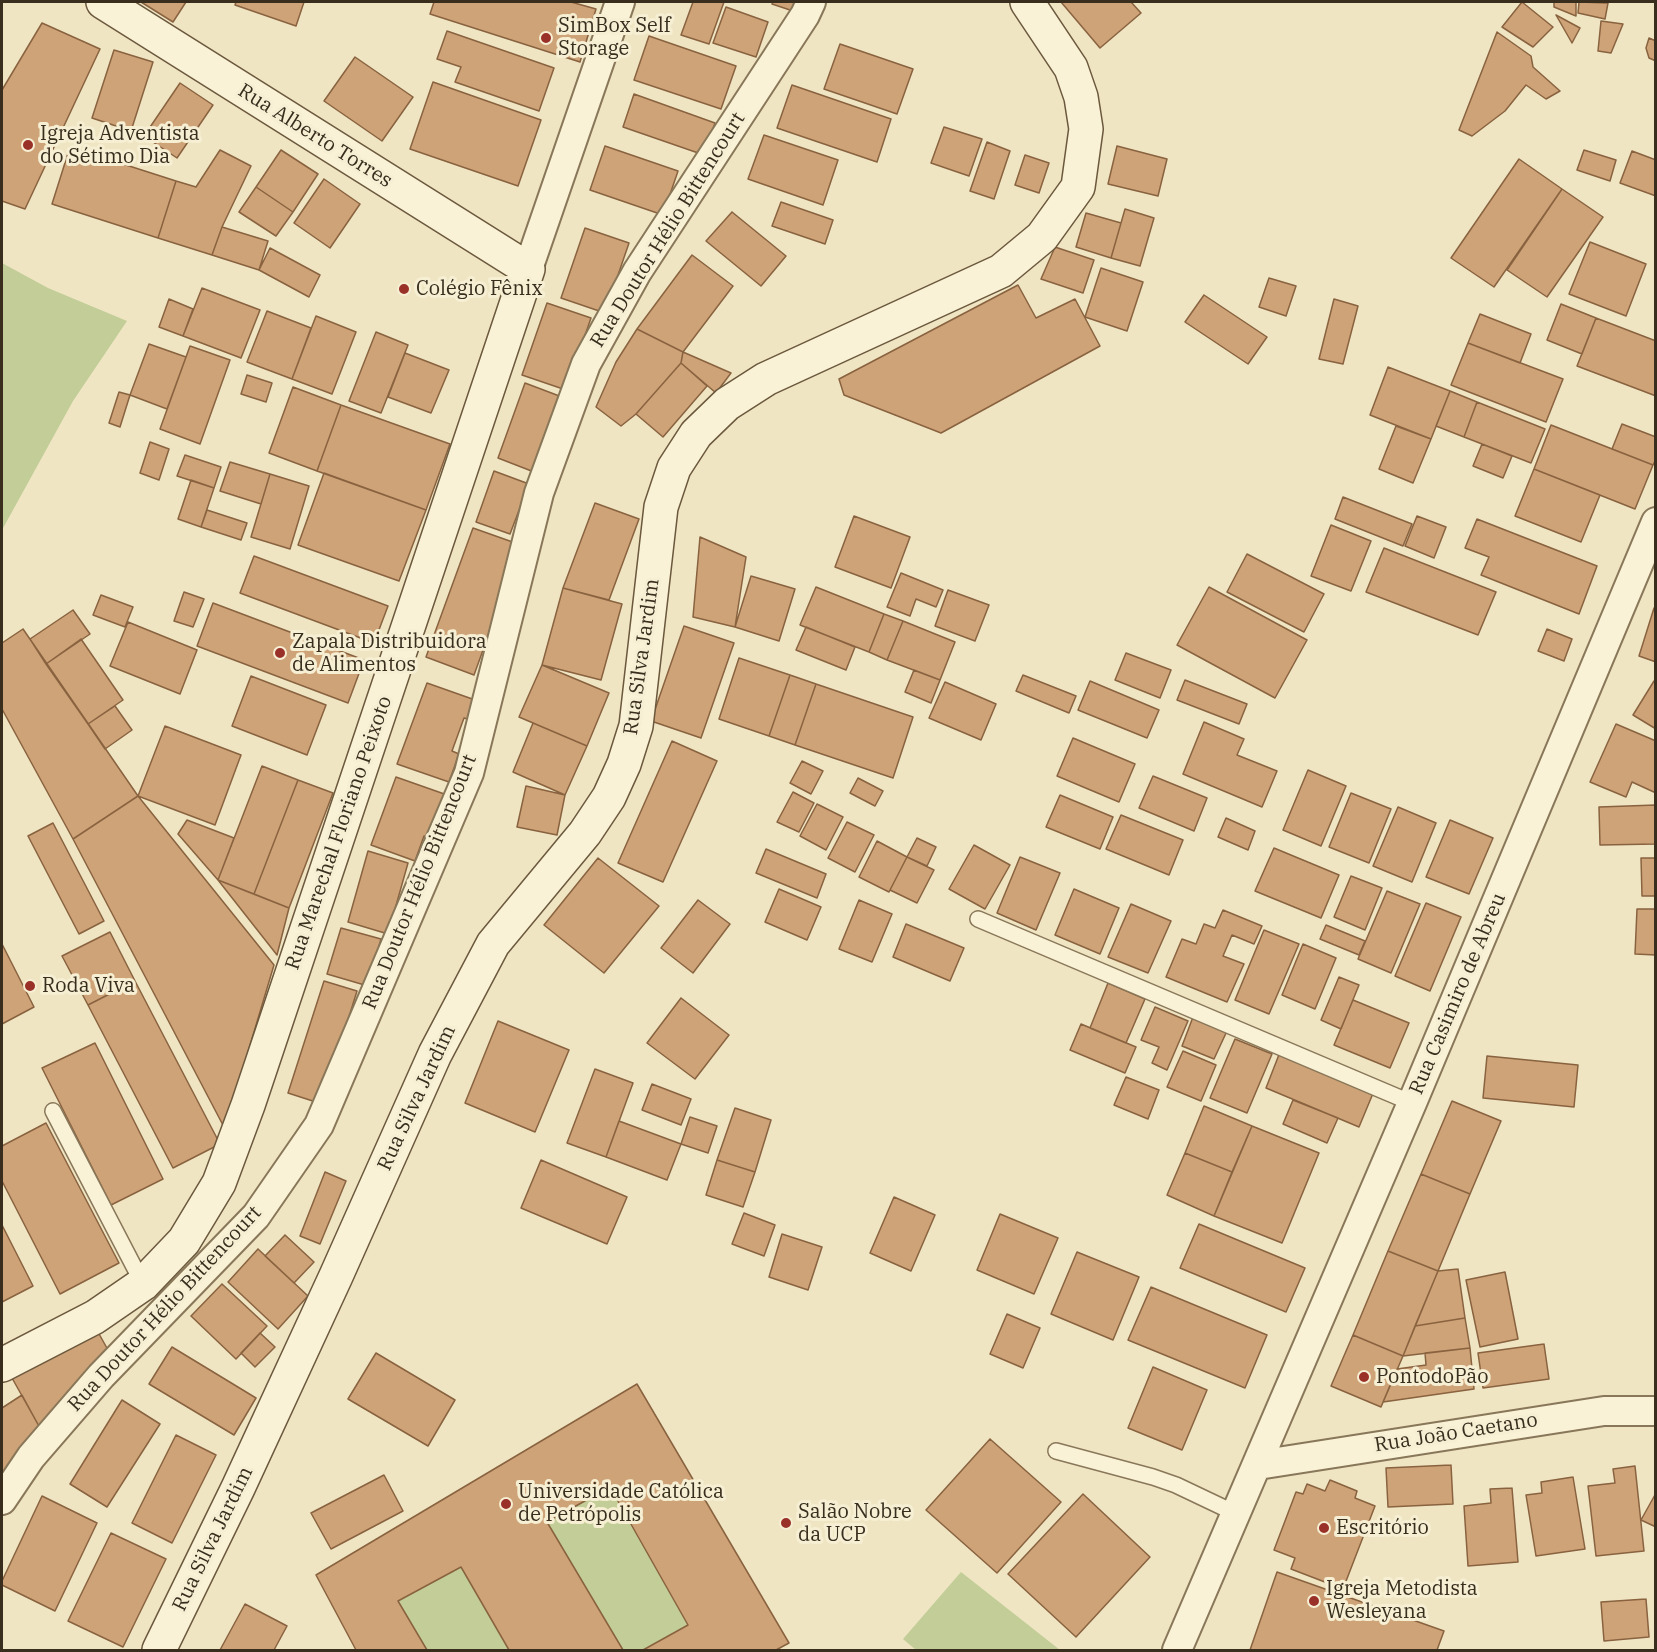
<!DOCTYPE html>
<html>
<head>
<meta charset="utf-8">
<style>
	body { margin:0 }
	#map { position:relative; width:1657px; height:1652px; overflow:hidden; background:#efe5c3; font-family:"IBM Plex Serif",serif }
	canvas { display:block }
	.frame { position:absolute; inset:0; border:3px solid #392d1e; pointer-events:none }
</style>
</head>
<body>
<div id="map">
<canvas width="1657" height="1652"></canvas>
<div class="frame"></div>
</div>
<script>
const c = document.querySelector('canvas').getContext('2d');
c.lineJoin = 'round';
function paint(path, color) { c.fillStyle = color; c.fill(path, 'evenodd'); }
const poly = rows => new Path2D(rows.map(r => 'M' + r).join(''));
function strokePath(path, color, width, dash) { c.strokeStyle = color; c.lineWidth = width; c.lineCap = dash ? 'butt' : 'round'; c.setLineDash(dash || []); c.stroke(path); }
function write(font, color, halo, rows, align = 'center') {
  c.font = font + ' "IBM Plex Serif",serif'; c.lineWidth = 6; c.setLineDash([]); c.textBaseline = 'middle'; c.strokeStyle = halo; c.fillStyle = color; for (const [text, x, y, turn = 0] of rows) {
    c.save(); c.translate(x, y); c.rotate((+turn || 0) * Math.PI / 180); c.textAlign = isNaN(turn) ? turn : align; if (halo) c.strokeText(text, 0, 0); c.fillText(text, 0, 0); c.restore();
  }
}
paint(poly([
	[2,263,48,288,127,321,73,401,2,530],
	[610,1487,688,1625,643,1650,623,1650,547,1522],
	[461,1567,509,1650,427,1650,398,1601],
	[961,1572,1060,1650,916,1650,903,1639]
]), '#c2cd97');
const building = poly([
	[141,2,186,2,173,22,141,2],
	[236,2,304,2,296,26,235,5,236,2],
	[434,2,571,2,596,9,580,62,430,14,434,2],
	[693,2,724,2,709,44,681,35,693,2],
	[773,2,800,2,796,12,772,4,773,2],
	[1061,2,1131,2,1141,13,1100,48,1061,2],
	[1522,2,1553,27,1533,47,1502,27,1522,2],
	[1554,2,1576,2,1576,16,1554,7,1554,2],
	[1579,2,1608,3,1605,19,1578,13,1579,2],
	[726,7,768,22,756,57,713,43,726,7],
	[1556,15,1580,28,1572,43,1556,15],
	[1601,21,1623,24,1611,53,1598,51,1601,21],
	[42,23,100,49,25,209,2,201,2,90,42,23],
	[447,31,554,68,539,111,455,82,461,67,437,59,447,31],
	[1497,32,1531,56,1533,67,1560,91,1546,99,1526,85,1505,111,1472,136,1459,130,1497,32],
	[649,36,736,66,721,109,634,80,649,36],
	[1649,38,1656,41,1656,61,1649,58,1646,48,1649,38],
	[840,44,913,69,897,114,824,89,840,44],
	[114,50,153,62,131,131,92,118,114,50],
	[355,57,413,97,382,141,324,101,355,57],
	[433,82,541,120,518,186,410,149,433,82],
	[180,83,213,105,177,158,144,136,180,83],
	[792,85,891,119,877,162,777,128,792,85],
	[634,94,715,123,704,155,623,127,634,94],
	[944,127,982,139,969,176,931,163,944,127],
	[764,135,838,160,823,205,748,179,764,135],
	[987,142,1010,151,994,199,970,191,987,142],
	[605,146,678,171,663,215,590,190,605,146],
	[1117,146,1167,159,1158,196,1108,184,1117,146],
	[70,147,176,181,158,238,52,204,70,147],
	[220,150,251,166,222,227,212,255,158,238,176,181,196,187,220,150],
	[281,150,318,174,293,212,256,187,281,150],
	[1584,150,1616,160,1610,181,1577,170,1584,150],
	[1632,151,1656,160,1656,196,1620,183,1632,151],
	[1025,155,1049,163,1039,193,1015,185,1025,155],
	[1519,159,1562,189,1494,287,1451,258,1519,159],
	[324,179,360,204,330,248,294,223,324,179],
	[256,187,293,212,276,236,239,212,256,187],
	[1562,189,1603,217,1547,297,1507,270,1562,189],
	[781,202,833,220,825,244,772,226,781,202],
	[1125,209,1154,218,1140,266,1111,258,1125,209],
	[732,212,786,256,761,286,706,241,732,212],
	[1086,213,1121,223,1111,258,1076,247,1086,213],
	[222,227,268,241,259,270,212,255,222,227],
	[585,228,629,243,605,313,561,298,585,228],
	[1590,242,1646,264,1626,316,1569,294,1590,242],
	[1055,247,1094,260,1083,293,1041,279,1055,247],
	[270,248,320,275,309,297,259,270,270,248],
	[692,255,733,286,683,352,637,329,692,255],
	[1101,268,1143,282,1127,331,1085,317,1101,268],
	[1269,278,1296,286,1286,316,1259,307,1269,278],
	[1018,285,1036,318,1075,299,1100,346,941,433,844,395,839,379,1018,285],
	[202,288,260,310,241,358,183,336,202,288],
	[1204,295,1267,337,1248,364,1185,322,1204,295],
	[169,299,193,309,183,336,159,327,169,299],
	[1334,299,1358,306,1343,364,1319,359,1334,299],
	[547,303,591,318,566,390,522,375,547,303],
	[1561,304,1596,318,1582,354,1547,340,1561,304],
	[267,311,311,328,292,379,247,362,267,311],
	[1480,314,1531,334,1520,363,1468,343,1480,314],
	[316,316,356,332,332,394,292,379,316,316],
	[1596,318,1656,341,1656,396,1577,366,1596,318],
	[637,329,683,352,681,363,636,414,621,426,596,407,616,362,637,329],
	[376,332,408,345,381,413,349,401,376,332],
	[1468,343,1563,379,1546,422,1451,385,1468,343],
	[149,344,186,357,167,409,130,395,149,344],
	[190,346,230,360,200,444,160,429,190,346],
	[683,352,731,373,716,393,681,363,683,352],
	[405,353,449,370,431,413,388,397,405,353],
	[681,363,707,386,663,437,636,414,681,363],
	[1388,367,1450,391,1431,439,1370,415,1388,367],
	[247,375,272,383,266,402,241,394,247,375],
	[525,383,562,397,534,472,498,458,525,383],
	[293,387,341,405,317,471,269,453,293,387],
	[1450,391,1477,402,1464,437,1436,426,1450,391],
	[119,392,130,395,120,427,109,423,119,392],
	[1477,402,1545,429,1531,463,1464,437,1477,402],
	[341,405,450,444,426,510,317,471,341,405],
	[1622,424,1656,437,1656,459,1653,465,1612,449,1622,424],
	[1551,425,1653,465,1635,509,1534,469,1551,425],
	[1396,426,1431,439,1413,483,1379,469,1396,426],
	[150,442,169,449,159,480,140,473,150,442],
	[1482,444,1512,456,1503,478,1473,466,1482,444],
	[185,455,221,467,214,488,177,476,185,455],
	[230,462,270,474,261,504,220,491,230,462],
	[1534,469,1600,495,1581,542,1515,516,1534,469],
	[494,471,529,484,510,534,476,522,494,471],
	[324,473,426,510,399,581,298,545,324,473],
	[270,474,309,486,290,549,251,537,270,474],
	[191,480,214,488,201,527,178,519,191,480],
	[1343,497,1412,524,1403,546,1335,519,1343,497],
	[595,503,639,519,609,600,563,588,595,503],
	[207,510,247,523,241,540,201,527,207,510],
	[854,516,910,537,891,588,835,567,854,516],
	[1417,516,1446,527,1434,558,1405,546,1417,516],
	[1477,519,1597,566,1579,614,1481,575,1489,557,1465,548,1477,519],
	[1331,525,1371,541,1351,591,1311,576,1331,525],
	[473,528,521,545,474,675,426,657,473,528],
	[700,537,746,557,735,627,693,617,700,537],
	[1384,548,1496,592,1478,635,1366,592,1384,548],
	[1247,554,1324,594,1304,632,1227,592,1247,554],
	[254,556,388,606,374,643,240,593,254,556],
	[901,573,943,590,936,607,916,599,910,616,887,607,901,573],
	[751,576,795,589,779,641,735,627,751,576],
	[816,587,884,614,869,652,800,625,816,587],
	[1209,587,1307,640,1275,698,1177,645,1209,587],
	[563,588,622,604,601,680,542,665,563,588],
	[948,590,989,605,975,641,935,626,948,590],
	[184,592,204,599,193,627,174,621,184,592],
	[101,595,133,607,125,627,93,615,101,595],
	[213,603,364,660,348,703,197,646,213,603],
	[1654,608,1656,609,1656,662,1639,656,1654,608],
	[73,610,90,634,46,664,30,639,73,610],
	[884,614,903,621,887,660,869,652,884,614],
	[903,621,955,642,940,680,887,660,903,621],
	[128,622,197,650,180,694,110,666,128,622],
	[684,626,734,643,701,738,651,721,684,626],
	[806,627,855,647,846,670,796,650,806,627],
	[23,629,138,796,73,839,2,709,2,643,23,629],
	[1547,629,1572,639,1564,661,1538,651,1547,629],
	[81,639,123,700,88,724,46,664,81,639],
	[1126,653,1171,670,1160,698,1115,680,1126,653],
	[739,658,790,675,769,736,719,719,739,658],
	[542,665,609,693,587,746,519,717,542,665],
	[914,670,940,680,931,703,905,692,914,670],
	[790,675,816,684,795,745,769,736,790,675],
	[1023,675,1076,696,1069,713,1016,691,1023,675],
	[251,676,326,705,307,755,232,726,251,676],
	[1185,680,1247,704,1239,724,1177,700,1185,680],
	[1090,681,1159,710,1147,738,1078,710,1090,681],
	[1654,681,1656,682,1656,729,1633,715,1654,681],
	[945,682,996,704,981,740,929,718,945,682],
	[427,683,478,701,471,720,464,718,452,751,459,754,449,782,397,764,427,683],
	[816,684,913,717,893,778,795,745,816,684],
	[115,706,132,730,105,749,88,724,115,706],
	[1204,722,1244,739,1237,755,1277,771,1262,807,1183,774,1204,722],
	[533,723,587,746,565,795,513,772,533,723],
	[1616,724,1656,741,1656,793,1632,782,1626,797,1590,782,1616,724],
	[165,726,241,755,215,825,138,796,165,726],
	[1073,738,1135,764,1119,802,1057,776,1073,738],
	[672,741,717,761,663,882,618,863,672,741],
	[802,761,823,771,811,794,790,783,802,761],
	[262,766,298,780,254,894,218,880,262,766],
	[1308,770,1346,786,1321,846,1283,830,1308,770],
	[1153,776,1207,798,1194,831,1139,808,1153,776],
	[396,777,450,796,434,840,424,836,415,861,371,845,396,777],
	[858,778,883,791,875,806,850,793,858,778],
	[298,780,333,793,289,908,254,894,298,780],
	[526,786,565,795,557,835,517,827,526,786],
	[793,792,814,803,799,832,777,822,793,792],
	[1351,793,1391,809,1369,863,1329,847,1351,793],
	[1060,795,1113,817,1100,849,1046,827,1060,795],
	[138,796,274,965,225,1129,73,839,138,796],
	[817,804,843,817,826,850,800,836,817,804],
	[1656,805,1656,844,1600,845,1599,807,1656,805],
	[1398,807,1436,823,1412,882,1373,866,1398,807],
	[1121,815,1183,840,1169,875,1106,849,1121,815],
	[1226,818,1255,831,1248,850,1218,837,1226,818],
	[187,820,234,838,218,880,178,834,187,820],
	[1450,820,1493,838,1469,894,1426,877,1450,820],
	[847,822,874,835,855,872,828,858,847,822],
	[53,823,104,921,79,934,28,836,53,823],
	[917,838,936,847,927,866,907,857,917,838],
	[877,841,907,857,889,892,859,877,877,841],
	[974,845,1010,865,985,909,949,889,974,845],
	[1274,848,1339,875,1321,918,1255,891,1274,848],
	[766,849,826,874,817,898,756,873,766,849],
	[368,851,408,863,388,934,348,922,368,851],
	[907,857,934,870,917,903,890,890,907,857],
	[1020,857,1060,873,1036,930,997,913,1020,857],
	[598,858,659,906,604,973,544,925,598,858],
	[1641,858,1656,858,1656,896,1642,896,1641,858],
	[1351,876,1382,888,1365,930,1334,917,1351,876],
	[218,880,289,908,277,955,218,880],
	[779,889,821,907,807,940,765,922,779,889],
	[1074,889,1119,908,1100,954,1055,935,1074,889],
	[1387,891,1420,904,1391,973,1358,959,1387,891],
	[698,900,730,924,693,973,661,948,698,900],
	[859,900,892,914,872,962,839,949,859,900],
	[1426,903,1461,917,1430,991,1395,976,1426,903],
	[1131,904,1171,921,1148,973,1108,957,1131,904],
	[1637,909,1656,909,1656,955,1635,954,1637,909],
	[1223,910,1262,926,1254,944,1232,935,1223,956,1244,964,1227,1002,1166,977,1182,939,1196,944,1204,924,1215,928,1223,910],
	[906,924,964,948,950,981,893,957,906,924],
	[1326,925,1365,941,1359,955,1320,939,1326,925],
	[341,928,381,939,368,986,327,974,341,928],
	[1264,930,1299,944,1269,1014,1235,1000,1264,930],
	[110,932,135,981,88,1005,62,956,110,932],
	[2,944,34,1007,2,1024,2,944],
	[1303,944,1336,958,1315,1009,1282,995,1303,944],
	[1339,977,1359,985,1341,1029,1321,1020,1339,977],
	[135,981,220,1144,173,1168,88,1005,135,981],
	[324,981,357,991,322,1104,288,1093,324,981],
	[1108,983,1145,999,1126,1043,1090,1028,1108,983],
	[681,998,729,1035,695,1079,647,1043,681,998],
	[1353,1000,1409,1023,1390,1068,1334,1045,1353,1000],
	[1155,1007,1188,1021,1167,1070,1152,1063,1159,1047,1141,1040,1155,1007],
	[1193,1017,1227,1031,1214,1059,1182,1046,1193,1017],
	[498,1021,569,1050,535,1132,465,1103,498,1021],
	[1081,1024,1136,1047,1125,1073,1070,1050,1081,1024],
	[1235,1039,1272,1054,1247,1113,1210,1098,1235,1039],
	[95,1043,163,1179,111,1205,42,1068,95,1043],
	[1183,1051,1216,1065,1201,1101,1167,1087,1183,1051],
	[1280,1052,1374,1091,1359,1127,1266,1088,1280,1052],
	[1487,1056,1578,1065,1574,1107,1483,1098,1487,1056],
	[595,1069,633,1083,606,1157,567,1143,595,1069],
	[1126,1077,1159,1090,1148,1119,1114,1105,1126,1077],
	[652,1084,691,1099,681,1125,642,1110,652,1084],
	[1293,1100,1338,1118,1327,1143,1283,1124,1293,1100],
	[1452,1101,1501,1121,1470,1194,1421,1174,1452,1101],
	[1204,1106,1252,1126,1232,1172,1185,1153,1204,1106],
	[735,1108,771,1120,755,1172,717,1160,735,1108],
	[690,1117,717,1126,708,1153,681,1144,690,1117],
	[619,1121,681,1144,667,1180,606,1157,619,1121],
	[46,1123,119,1263,60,1294,2,1181,2,1146,46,1123],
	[1252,1126,1319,1153,1282,1243,1214,1216,1252,1126],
	[1185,1153,1232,1172,1214,1216,1167,1195,1185,1153],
	[541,1160,627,1197,607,1244,521,1208,541,1160],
	[717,1160,755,1172,743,1207,706,1195,717,1160],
	[325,1172,346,1181,320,1244,300,1236,325,1172],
	[1421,1174,1470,1194,1438,1271,1388,1251,1421,1174],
	[894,1197,935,1215,911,1271,870,1253,894,1197],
	[744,1213,775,1225,764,1256,732,1244,744,1213],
	[1000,1214,1058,1238,1034,1294,977,1270,1000,1214],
	[1199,1224,1305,1268,1286,1312,1180,1268,1199,1224],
	[2,1225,33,1286,2,1302,2,1225],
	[782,1234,822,1247,808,1290,769,1277,782,1234],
	[285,1235,314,1262,294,1283,265,1256,285,1235],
	[258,1249,308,1296,278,1329,228,1282,258,1249],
	[1388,1251,1438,1271,1403,1356,1353,1335,1388,1251],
	[1077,1252,1139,1277,1113,1340,1051,1314,1077,1252],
	[1458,1269,1465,1318,1415,1326,1438,1271,1458,1269],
	[1505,1272,1518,1339,1480,1347,1466,1280,1505,1272],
	[222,1284,267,1326,236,1359,191,1316,222,1284],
	[1151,1287,1267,1335,1245,1388,1128,1340,1151,1287],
	[1007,1314,1040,1328,1023,1368,990,1354,1007,1314],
	[1465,1318,1470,1348,1403,1356,1415,1326,1465,1318],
	[98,1332,108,1350,40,1428,12,1378,98,1332],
	[260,1333,275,1347,255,1367,241,1353,260,1333],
	[1353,1335,1403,1356,1381,1407,1331,1386,1353,1335],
	[1544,1344,1549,1379,1483,1388,1478,1353,1544,1344],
	[172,1347,256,1398,234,1435,149,1384,172,1347],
	[1470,1348,1474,1389,1383,1402,1397,1369,1426,1365,1425,1353,1470,1348],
	[376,1353,455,1400,428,1446,348,1399,376,1353],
	[1153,1367,1207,1390,1182,1450,1128,1428,1153,1367],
	[637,1384,789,1643,776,1650,643,1650,688,1625,610,1487,547,1522,623,1650,509,1650,461,1567,398,1601,427,1650,356,1650,316,1575,637,1384],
	[22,1395,40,1428,2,1479,2,1408,22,1395],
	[122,1400,160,1424,107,1507,70,1484,122,1400],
	[176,1435,216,1455,172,1543,132,1523,176,1435],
	[990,1439,1061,1502,997,1573,926,1510,990,1439],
	[1451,1465,1453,1504,1388,1507,1386,1468,1451,1465],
	[1635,1466,1644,1551,1596,1556,1588,1486,1615,1483,1613,1469,1635,1466],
	[384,1475,403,1511,331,1549,311,1513,384,1475],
	[1573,1477,1585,1549,1536,1556,1526,1495,1542,1493,1541,1482,1573,1477],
	[1330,1480,1357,1491,1355,1498,1375,1506,1343,1589,1291,1569,1295,1558,1274,1550,1296,1492,1303,1494,1307,1484,1325,1491,1330,1480],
	[1512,1488,1518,1562,1468,1566,1464,1506,1491,1503,1490,1489,1512,1488],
	[1656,1493,1656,1527,1641,1520,1656,1493],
	[1083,1494,1150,1557,1076,1637,1008,1574,1083,1494],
	[42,1496,97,1523,55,1611,2,1585,2,1581,42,1496],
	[111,1533,166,1559,123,1647,68,1621,111,1533],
	[1277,1572,1444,1631,1437,1650,1250,1650,1277,1572],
	[1646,1599,1649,1637,1604,1641,1601,1602,1646,1599],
	[245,1604,287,1626,274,1650,220,1650,245,1604]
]);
paint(building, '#cea378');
strokePath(building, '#89623f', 1.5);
const lane = poly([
	[978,919,1412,1103],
	[53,1111,143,1284],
	[1056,1451,1153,1477,1176,1485,1237,1514]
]);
const street = poly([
	[528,269,620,2],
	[1258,1465,1604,1411,1656,1411],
	[2,1500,31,1457,101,1376,256,1216,319,1125,469,773,539,493,586,364,637,272,805,15,811,2],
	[1177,1650,1412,1103,1656,522]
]);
const secondary = poly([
	[2,1365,95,1317,143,1284,184,1241,219,1183,248,1105,528,269,103,2],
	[159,1650,238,1488,336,1276,435,1054,493,944,585,833,609,797,624,764,636,726,661,507,674,468,696,434,727,404,766,379,1001,271,1042,237,1078,187,1086,129,1081,97,1071,68,1027,2]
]);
strokePath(lane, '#897759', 18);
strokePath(street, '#897759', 32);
strokePath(secondary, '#6b583d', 36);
strokePath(lane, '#f9f2d6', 15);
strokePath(street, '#f9f2d6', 28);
strokePath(secondary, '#f9f2d6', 33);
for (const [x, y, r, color] of [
	[546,38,6,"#993128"],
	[28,145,6,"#993128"],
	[404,289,6,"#993128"],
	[280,653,6,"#993128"],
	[30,986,6,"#993128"],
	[1364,1377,6,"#993128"],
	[506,1504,6,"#993128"],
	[786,1523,6,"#993128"],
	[1324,1528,6,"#993128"],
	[1314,1601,6,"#993128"]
]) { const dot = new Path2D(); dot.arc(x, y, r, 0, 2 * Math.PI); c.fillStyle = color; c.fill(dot); strokePath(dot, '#f6efd3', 2); }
write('20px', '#392d1e', '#f6efd3', [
	["SimBox Self",558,26],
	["Storage",558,49],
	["Igreja Adventista",40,134],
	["do Sétimo Dia",40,157],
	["Colégio Fênix",416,289],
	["Zapala Distribuidora",292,642],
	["de Alimentos",292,665],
	["Roda Viva",42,986],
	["PontodoPão",1376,1377],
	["Universidade Católica",518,1492],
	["de Petrópolis",518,1515],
	["Salão Nobre",798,1512],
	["da UCP",798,1535],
	["Escritório",1336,1528],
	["Igreja Metodista",1326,1589],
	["Wesleyana",1326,1612]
], 'left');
write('20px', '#392d1e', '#f6efd3', [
	["Rua Alberto Torres",315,136,32],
	["Rua Doutor Hélio Bittencourt",668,230,-58],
	["Rua Silva Jardim",642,657,-82],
	["Rua Marechal Floriano Peixoto",339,833,-71],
	["Rua Doutor Hélio Bittencourt",420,882,-68],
	["Rua Casimiro de Abreu",1458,994,-67],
	["Rua Silva Jardim",417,1098,-65],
	["Rua Doutor Hélio Bittencourt",165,1309,-47],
	["Rua João Caetano",1456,1433,-9],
	["Rua Silva Jardim",213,1539,-64]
]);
</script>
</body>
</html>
